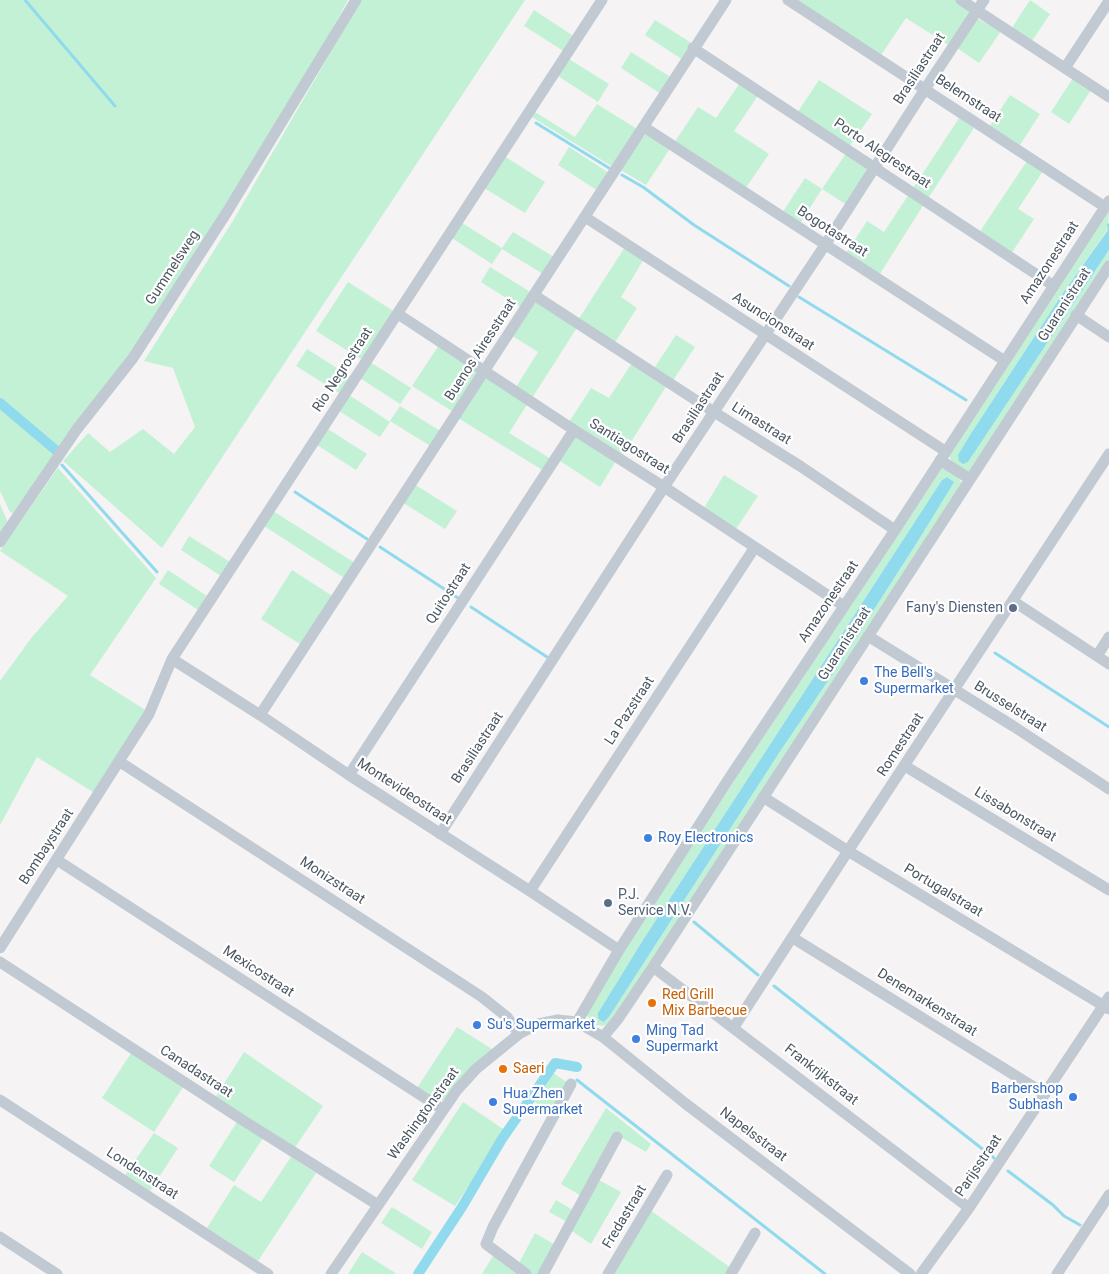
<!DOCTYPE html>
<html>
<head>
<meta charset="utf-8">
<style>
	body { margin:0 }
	canvas { display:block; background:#f5f3f3 }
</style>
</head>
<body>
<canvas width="1109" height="1274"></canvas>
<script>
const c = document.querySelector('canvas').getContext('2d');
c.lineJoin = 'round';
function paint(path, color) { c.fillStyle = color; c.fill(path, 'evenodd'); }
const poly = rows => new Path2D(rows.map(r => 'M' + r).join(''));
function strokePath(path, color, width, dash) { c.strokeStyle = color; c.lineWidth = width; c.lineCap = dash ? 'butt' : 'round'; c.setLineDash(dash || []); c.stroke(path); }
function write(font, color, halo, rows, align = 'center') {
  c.font = font + ' Roboto,sans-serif'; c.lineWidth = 4.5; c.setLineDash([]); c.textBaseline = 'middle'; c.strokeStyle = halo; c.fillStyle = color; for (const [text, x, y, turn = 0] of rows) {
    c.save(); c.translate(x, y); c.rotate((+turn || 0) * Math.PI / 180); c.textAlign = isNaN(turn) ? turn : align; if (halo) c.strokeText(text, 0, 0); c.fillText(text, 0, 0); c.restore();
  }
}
paint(poly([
	[0,0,348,0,228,217,135,362,13,513,10,512,0,491],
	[361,0,525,0,162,548,63,461,88,433,110,452,143,429,174,454,195,427,173,368,144,361,234,219],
	[795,0,955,0,967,8,970,13,950,46,906,18,881,55],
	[1030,0,1050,14,1032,41,1012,28],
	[534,10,575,37,565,52,524,26],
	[978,19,1001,31,979,63,957,48,976,20],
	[655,20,693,44,683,60,645,35],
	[631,52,672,78,661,94,621,68],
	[569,59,609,84,598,102,558,76],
	[1073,78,1091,90,1069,124,1051,112],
	[819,80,872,114,849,147,797,113],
	[740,83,759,94,734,131,769,154,745,189,674,143,698,107,716,118],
	[1010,95,1040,114,1020,145,990,126],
	[597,104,637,129,613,167,532,117,535,112,575,137],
	[959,118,974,128,927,200,912,190],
	[648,134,671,147,646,185,619,169,645,135],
	[569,147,609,173,598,191,558,165],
	[847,152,871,168,847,205,822,189,799,225,782,213,805,178,822,189],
	[504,156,545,182,525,213,484,188],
	[1027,161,1043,171,1018,209,1034,219,1011,254,979,233],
	[909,194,924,204,878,277,845,255,867,221,884,232],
	[1109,209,1108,229,1063,293,972,432,968,462,1109,250,1109,260,969,472,953,463,949,456],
	[462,223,502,248,513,232,554,257,543,274,502,249,492,264,452,238],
	[625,247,644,259,621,297,637,308,614,344,578,320],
	[490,267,532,293,522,308,481,282],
	[348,282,395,312,364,361,316,331],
	[535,303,539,303,578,326,532,398,516,387,538,352,511,335],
	[676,335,695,347,672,382,653,370],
	[439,345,479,371,455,413,412,386],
	[307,349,351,377,341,394,296,366],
	[370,362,411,388,400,404,360,378],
	[632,363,667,385,622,456,569,422,591,388,609,398],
	[485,379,489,379,528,403,509,433,551,459,544,471,458,418],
	[349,395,390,422,380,437,339,411],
	[400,406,442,432,432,447,390,421],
	[328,429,367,454,356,470,317,445],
	[577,435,616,461,600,487,560,461],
	[58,468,156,578,90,675,147,711,96,794,37,757,0,825,0,681,32,637,68,596,0,551],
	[943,468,957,476,962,483,663,944,609,1023,603,1026,596,1025,588,1017,586,1013,648,912,939,469],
	[947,477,953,482,918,541,832,675,779,753,609,1017,604,1022,598,1013,643,940,942,480],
	[724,475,758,496,736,529,704,508],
	[414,484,457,511,445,529,402,502],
	[0,504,8,523,0,535],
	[273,511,355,563,346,579,264,526],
	[189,536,230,562,221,576,181,550],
	[168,570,207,596,198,610,159,584],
	[292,570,334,597,303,646,261,619],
	[457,1027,492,1049,444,1100,439,1101,417,1088],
	[244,1052,323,1106,294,1149,215,1098],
	[131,1053,183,1087,154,1132,102,1098],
	[553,1073,568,1083,552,1113,533,1101],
	[463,1102,506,1131,455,1206,412,1180],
	[606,1108,651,1144,646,1152,617,1135,583,1197,561,1184],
	[237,1122,263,1138,234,1182,209,1166],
	[154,1133,178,1148,150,1191,125,1175],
	[291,1157,316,1173,258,1261,207,1228,234,1185,261,1202],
	[597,1179,621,1192,591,1244,569,1229],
	[556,1200,576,1212,569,1223,549,1212],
	[392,1207,432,1232,422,1249,381,1223],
	[650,1210,731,1268,727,1274,612,1274],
	[535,1233,557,1246,542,1274,531,1274,518,1265],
	[362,1252,397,1274,348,1274],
	[493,1256,517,1274,482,1274]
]), '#c3f1d5');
paint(poly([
	[1109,223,1109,250,968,462,963,464,959,461,958,455,972,432,1063,293,1108,230,1107,224],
	[947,477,954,482,918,541,832,675,779,753,609,1017,604,1022,600,1020,598,1018,598,1013,643,940,942,480]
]), '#90daee');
strokePath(poly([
	[25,0,115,106],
	[536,123,609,168],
	[622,175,643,187,694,225,789,286],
	[799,297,966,400],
	[62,465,157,572],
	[295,492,367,539],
	[380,547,458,598],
	[471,607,547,657],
	[995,653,1109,727],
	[694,922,758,975],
	[774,986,994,1158],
	[577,1080,825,1274],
	[1008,1171,1053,1205,1064,1216,1080,1225]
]), '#90daee', 3);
strokePath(poly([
	[0,403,58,452],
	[418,1274,462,1207,502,1139,555,1063,577,1067]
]), '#90daee', 10);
strokePath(poly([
	[788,0,1105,207],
	[961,0,1109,97],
	[693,48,1054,286],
	[1065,68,1109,1],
	[644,127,1005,361],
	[585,217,945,451],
	[534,295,714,412,800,466,895,530],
	[398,314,574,430,664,487,844,606],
	[1076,315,1109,337],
	[940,460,970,479],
	[0,542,77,429,133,358,227,212,356,0],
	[1013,601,1109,664],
	[868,636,1013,726,1109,789],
	[1097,656,1109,637],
	[172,659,260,715,349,775,530,891,619,950],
	[260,715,726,0],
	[120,762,482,997,507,1017,519,1034],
	[905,766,1109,890],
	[349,775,574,430],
	[763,797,848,851,1109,1009],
	[440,834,664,487,825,245,925,89,984,0],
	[57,860,442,1109],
	[530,891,755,547],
	[793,938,1045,1094],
	[0,948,149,714,172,659,602,0],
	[0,962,244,1121,378,1205],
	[653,967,969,1208],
	[577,1022,619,950,728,780,895,530,1109,201],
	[734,1027,848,851,1109,454],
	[603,1037,618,1019,653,967,1109,266],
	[0,1100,268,1274],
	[0,1237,57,1274],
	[331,1274,457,1090,476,1069,519,1034,538,1024,558,1020,577,1022,603,1037,686,1104,910,1274],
	[526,1274,486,1244,493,1227,571,1084],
	[543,1274,617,1137],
	[608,1274,667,1175],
	[731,1274,755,1233],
	[921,1274,969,1208,1109,997],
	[1057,1274,1109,1195]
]), '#c1cad2', 11);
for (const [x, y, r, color] of [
	[1013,608,5,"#5c6f8a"],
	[864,681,5,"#3f7fe0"],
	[648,838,5,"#3f7fe0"],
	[608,903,5,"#5c6f8a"],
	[652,1003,5,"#e8710a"],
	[477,1025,5,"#3f7fe0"],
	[636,1039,5,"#3f7fe0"],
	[503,1069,5,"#e8710a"],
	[1073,1097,5,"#3f7fe0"],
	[493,1102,5,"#3f7fe0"]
]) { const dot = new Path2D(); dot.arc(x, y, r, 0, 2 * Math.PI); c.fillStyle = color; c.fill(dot); strokePath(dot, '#fff', 2); }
write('14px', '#4a5661', '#fff', [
	["Brasiliastraat",920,69,-57],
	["Belemstraat",968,99,33],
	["Porto Alegrestraat",882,154,34],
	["Bogotastraat",832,232,33],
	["Amazonestraat",1050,263,-57],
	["Gummelsweg",173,268,-57],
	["Guaranistraat",1065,305,-57],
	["Asuncionstraat",773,322,33],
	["Buenos Airesstraat",481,350,-57],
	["Rio Negrostraat",343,370,-57],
	["Brasiliastraat",699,408,-57],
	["Limastraat",761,424,32],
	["Santiagostraat",629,447,32],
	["Quitostraat",449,594,-57],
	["Amazonestraat",829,602,-56],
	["Guaranistraat",845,644,-57],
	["Brusselstraat",1010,707,32],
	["La Pazstraat",630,711,-57],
	["Romestraat",901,745,-57],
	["Brasiliastraat",478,748,-57],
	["Montevideostraat",404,792,33],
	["Lissabonstraat",1015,815,31],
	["Bombaystraat",47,847,-57],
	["Monizstraat",332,881,33],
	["Portugalstraat",943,891,31],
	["Mexicostraat",258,972,33],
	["Denemarkenstraat",927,1003,32],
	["Canadastraat",196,1072,33],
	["Frankrijkstraat",821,1075,38],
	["Washingtonstraat",424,1114,-54],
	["Napelsstraat",753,1135,37],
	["Parijsstraat",979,1166,-56],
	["Londenstraat",142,1174,33],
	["Fredastraat",625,1217,-59]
]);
write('14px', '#4e5e75', '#fff', [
	["Fany's Diensten",1003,608],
	["P.J.",618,895,"left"],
	["Service N.V.",618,911,"left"]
], 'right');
write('14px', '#366cbe', '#fff', [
	["The Bell's",874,673],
	["Supermarket",874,689],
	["Roy Electronics",658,838],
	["Su's Supermarket",487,1025],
	["Ming Tad",646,1031],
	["Supermarkt",646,1047],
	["Barbershop",1063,1089,"right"],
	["Subhash",1063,1105,"right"],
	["Hua Zhen",503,1094],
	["Supermarket",503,1110]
], 'left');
write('14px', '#c56008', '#fff', [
	["Red Grill",662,995],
	["Mix Barbecue",662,1011],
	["Saeri",513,1069]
], 'left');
</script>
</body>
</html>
